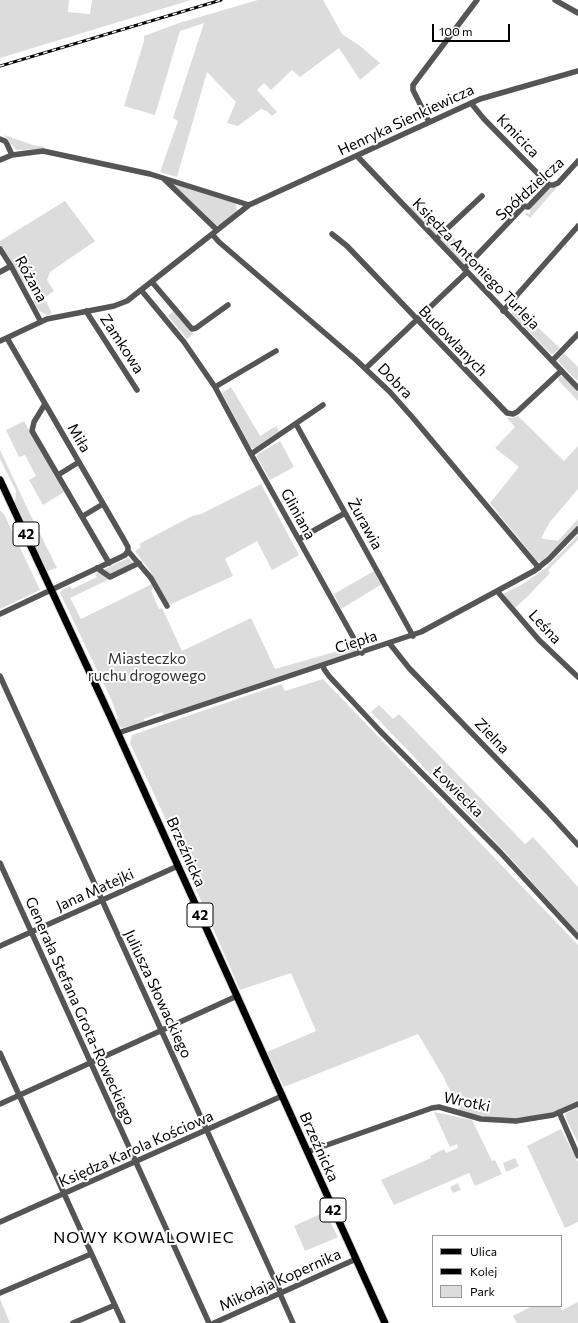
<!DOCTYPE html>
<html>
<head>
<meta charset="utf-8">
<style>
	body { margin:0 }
	#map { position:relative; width:578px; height:1323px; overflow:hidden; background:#fff; font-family:Commissioner,sans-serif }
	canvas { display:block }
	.legend { position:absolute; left:432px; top:1235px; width:130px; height:72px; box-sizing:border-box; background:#fff; border:1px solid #999; margin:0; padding:5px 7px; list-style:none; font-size:12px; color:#000 }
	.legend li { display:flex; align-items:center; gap:8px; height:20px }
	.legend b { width:20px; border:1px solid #999 }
	.scale { position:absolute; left:432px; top:24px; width:78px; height:18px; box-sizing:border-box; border:2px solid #000; border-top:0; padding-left:5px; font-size:12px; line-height:14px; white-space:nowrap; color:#000; -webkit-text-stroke:3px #fff; paint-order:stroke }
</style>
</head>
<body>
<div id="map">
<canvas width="578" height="1323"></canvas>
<ul class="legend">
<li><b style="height:5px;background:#000"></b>Ulica</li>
<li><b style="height:5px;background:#000"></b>Kolej</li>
<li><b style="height:11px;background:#dcdcdc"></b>Park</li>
</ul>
<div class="scale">100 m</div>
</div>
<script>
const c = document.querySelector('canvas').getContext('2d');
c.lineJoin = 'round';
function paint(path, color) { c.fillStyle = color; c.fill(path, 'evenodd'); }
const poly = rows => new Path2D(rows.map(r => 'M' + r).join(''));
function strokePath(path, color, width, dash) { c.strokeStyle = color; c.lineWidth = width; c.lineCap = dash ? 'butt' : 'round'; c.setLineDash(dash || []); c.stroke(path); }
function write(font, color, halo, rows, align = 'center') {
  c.font = font + ' Commissioner,sans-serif'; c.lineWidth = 4; c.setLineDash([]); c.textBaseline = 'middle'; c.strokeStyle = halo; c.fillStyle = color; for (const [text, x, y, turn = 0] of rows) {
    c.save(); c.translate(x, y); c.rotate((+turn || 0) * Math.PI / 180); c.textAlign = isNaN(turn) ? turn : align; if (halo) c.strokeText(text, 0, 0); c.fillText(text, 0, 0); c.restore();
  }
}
paint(poly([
	[0,0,69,0,68,12,90,14,92,0,191,0,0,58],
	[258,0,323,0,342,34,360,46,380,63,360,80,339,48,300,77,292,70,271,90,264,83,257,90,277,112,272,116,268,112,261,109,238,126,227,123,236,102,207,72,177,177,160,172,178,121,173,118,204,23,180,31,155,115,124,106,144,41,144,36,179,23],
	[4,135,33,145,45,147,43,149,16,150],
	[175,184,235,203,236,205,237,211,220,225,216,225,174,185],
	[559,185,530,218,525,214,526,212,529,214,530,213,530,208,549,189],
	[65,201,95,241,50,272,47,280,54,291,44,298,52,313,50,313,50,315,47,315,39,311,33,300,36,298,27,282,24,284,9,257,0,245,0,241],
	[410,205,419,213,425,207,444,228,439,233,435,234,433,232,409,207],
	[448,232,472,257,467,262,465,263,462,262,440,240,441,237],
	[516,300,518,303,519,310,560,348,553,354,551,354,512,314,511,310],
	[173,311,193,334,187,339,168,316],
	[564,353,578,367,578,380,575,379,559,362,559,359],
	[560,376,564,377,578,392,578,401,558,380],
	[231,387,260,436,276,426,279,431,255,448,252,448,250,446,222,393],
	[518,416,564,461,578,446,578,489,550,522,541,538,545,539,558,541,578,519,578,526,541,562,537,561,490,503,519,467,495,448,515,427,506,417,512,418],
	[24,421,64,492,43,505,29,480,36,476,25,455,19,457,6,430],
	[280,441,294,467,270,480,257,457,258,454],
	[0,450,30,514,57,568,47,571,15,503,16,491,0,459],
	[261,484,299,555,272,570,257,541,225,559,233,576,169,605,150,571,135,551,141,547,139,544,192,516,201,514],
	[0,510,4,514,40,590,0,609],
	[578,535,578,540,548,570,550,573,526,598,515,608,509,602,503,594,521,585,546,568],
	[128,558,137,566,70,598,81,619,152,584,153,588,151,591,159,609,162,608,182,651,251,618,275,669,352,647,355,646,356,650,355,652,296,672,163,716,162,712,144,719,145,722,122,728,118,725,116,719,118,718,111,699,60,593,62,590,70,586,72,589,97,577,95,574],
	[374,571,382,584,341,609,334,594],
	[323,679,578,945,578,1102,549,1114,509,1119,478,1116,460,1111,443,1076,418,1034,284,1087,267,1052,316,1031,291,973,240,990,161,809,130,743,132,735,281,684,285,691],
	[379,705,393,719,399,714,525,844,533,837,578,887,578,933,505,852,371,712],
	[578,1108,578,1143,565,1116,566,1113],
	[434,1112,472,1120,492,1161,495,1160,502,1174,475,1186,469,1173,394,1205,381,1180,431,1158,430,1156,444,1149,446,1153,458,1148,457,1144,450,1147],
	[561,1129,578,1162,578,1222,565,1228,527,1146],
	[515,1158,519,1166,506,1172,503,1163],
	[458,1183,461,1190,453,1193,450,1187],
	[325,1212,338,1237,305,1251,294,1226],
	[0,1299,10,1323,0,1323],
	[578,1302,578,1323,517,1323,513,1316,532,1306,559,1306,562,1310]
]), '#dcdcdc');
const major = poly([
	[0,480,111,718,385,1323]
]);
strokePath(major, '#dbdbdb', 9);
strokePath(poly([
	[555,0,578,13],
	[471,103,484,119,549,185],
	[429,122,413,90,413,85,477,0],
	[0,139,5,141,7,144,12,155],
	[357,156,578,388],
	[0,160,12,155,43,151,150,174,249,205],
	[164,179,217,230],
	[212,234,219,242,355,359,390,392,413,418,539,568],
	[332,234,347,246,507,413,513,414,517,412,561,371],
	[436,239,482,196],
	[0,249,11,266,41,322],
	[464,269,524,206,528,207,549,185,553,185,558,183,578,161],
	[0,272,11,266],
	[152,282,192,329,196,328,228,305],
	[141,290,184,342,215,387,251,454,362,653],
	[86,311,137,390],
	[503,311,578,226],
	[7,338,123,538,128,547,128,551,151,578,167,606],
	[0,341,47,319,114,306,127,301,249,205,480,99,578,71],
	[552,361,578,334],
	[366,368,467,272],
	[215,387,276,351],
	[45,404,34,422,32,431,109,563],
	[296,424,413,636],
	[251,454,323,405],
	[58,475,79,462],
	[83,516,103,504],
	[299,539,345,513],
	[97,568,110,577,139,563],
	[497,591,539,640,578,677],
	[0,614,121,557,125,555,128,551],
	[390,644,409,668,547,811,578,845],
	[323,665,324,669,329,676,380,731,500,852,578,937],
	[0,676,280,1291,281,1296,293,1323],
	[118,733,421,632,534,571,549,559,578,529],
	[0,863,209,1323],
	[0,946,178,866],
	[0,1053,123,1323],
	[0,1104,237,996],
	[559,1112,578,1156],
	[307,1152,432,1108,439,1107,481,1119,516,1121,553,1115,578,1104],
	[0,1222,282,1096],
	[0,1293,91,1254],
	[73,1323,115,1305],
	[214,1323,356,1259]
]), '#555', 5.5);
strokePath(major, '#000', 7);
const rail = poly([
	[0,66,221,0]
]);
strokePath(rail, '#000', 3);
strokePath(rail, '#fff', 1.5, [4.5]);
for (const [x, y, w] of [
	[26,534,26],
	[200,915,26],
	[333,1210,26]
]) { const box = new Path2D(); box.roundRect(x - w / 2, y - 12, w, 24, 3); c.fillStyle = '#fff'; c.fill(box); strokePath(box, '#000', 1); }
write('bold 14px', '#000', null, [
	["42",26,534],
	["42",200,915],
	["42",333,1210]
]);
write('15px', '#000', '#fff', [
	["Henryka Sienkiewicza",406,120,-25],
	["Kmicica",518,136,46],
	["Spółdzielcza",530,189,-42],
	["Księdza Antoniego Turleja",476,264,46],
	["Różana",31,279,61],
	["Budowlanych",453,341,46],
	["Zamkowa",122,344,57],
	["Dobra",395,381,46],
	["Miła",79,438,60],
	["Gliniana",298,514,61],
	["Żurawia",365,524,61],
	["Leśna",545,627,47],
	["Ciepła",356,642,-18],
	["Zielna",492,736,46],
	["Łowiecka",458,792,45],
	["Brzeźnicka",186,852,66],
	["Jana Matejki",95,890,-24],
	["Juliusza Słowackiego",158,994,65],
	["Generała Stefana Grota-Roweckiego",80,1011,66],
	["Wrotki",467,1102,12],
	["Brzeźnicka",319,1147,66],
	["Księdza Karola Kościowa",136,1149,-24],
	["Mikołaja Kopernika",280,1280,-24]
]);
write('15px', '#333', '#fff', [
	["Miasteczko",147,659],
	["ruchu drogowego",147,676]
]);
c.letterSpacing = '1px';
write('16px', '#000', '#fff', [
	["NOWY KOWALOWIEC",144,1238]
]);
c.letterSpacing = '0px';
</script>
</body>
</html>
